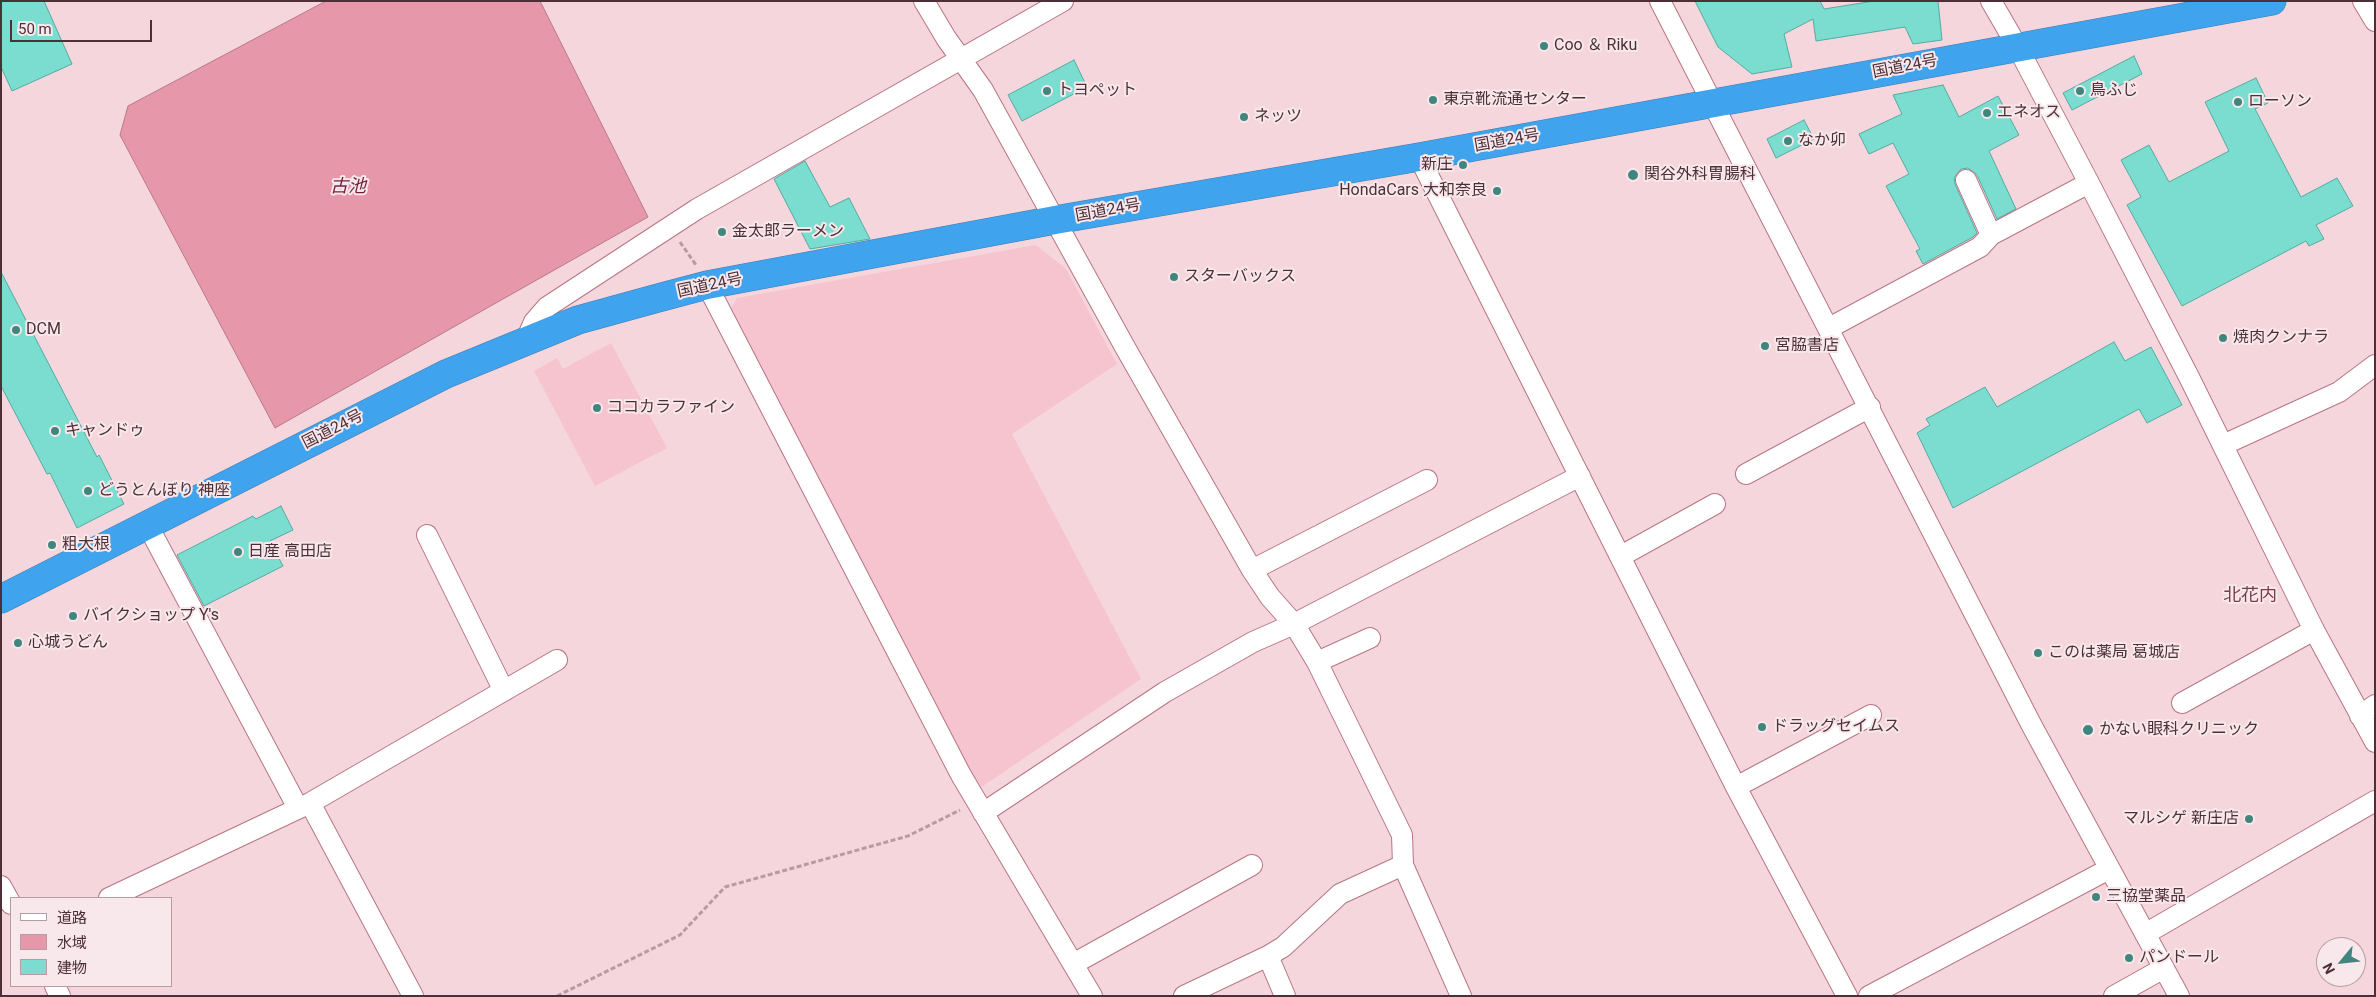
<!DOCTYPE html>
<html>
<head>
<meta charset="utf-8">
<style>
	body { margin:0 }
	#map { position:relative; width:2376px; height:997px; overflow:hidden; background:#f5d6dc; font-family:Roboto,"Noto Sans JP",sans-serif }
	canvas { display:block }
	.frame { position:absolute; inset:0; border:2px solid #4d3037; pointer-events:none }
	.legend { position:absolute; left:10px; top:897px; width:162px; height:90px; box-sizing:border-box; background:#f8e8eb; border:1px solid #b49ea3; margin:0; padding:6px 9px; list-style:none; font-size:15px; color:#4d3037 }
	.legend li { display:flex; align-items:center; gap:10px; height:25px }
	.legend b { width:25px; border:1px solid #b49ea3 }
	.north { position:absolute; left:2316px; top:937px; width:50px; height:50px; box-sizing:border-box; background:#f8e8eb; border:1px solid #b49ea3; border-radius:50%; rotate:242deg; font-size:14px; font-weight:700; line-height:20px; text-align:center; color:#4d3037 }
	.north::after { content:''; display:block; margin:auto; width:18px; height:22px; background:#40867e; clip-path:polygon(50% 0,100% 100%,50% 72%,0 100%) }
	.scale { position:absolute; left:10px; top:20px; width:142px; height:22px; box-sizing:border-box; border:2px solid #4d3037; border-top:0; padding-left:6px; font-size:15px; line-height:18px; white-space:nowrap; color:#4d3037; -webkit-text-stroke:4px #f8e8eb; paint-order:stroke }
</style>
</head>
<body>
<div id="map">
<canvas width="2376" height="997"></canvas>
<div class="frame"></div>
<ul class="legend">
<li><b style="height:6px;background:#fff"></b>道路</li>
<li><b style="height:14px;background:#e698aa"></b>水域</li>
<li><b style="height:14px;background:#7addd0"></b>建物</li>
</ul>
<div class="north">N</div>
<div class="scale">50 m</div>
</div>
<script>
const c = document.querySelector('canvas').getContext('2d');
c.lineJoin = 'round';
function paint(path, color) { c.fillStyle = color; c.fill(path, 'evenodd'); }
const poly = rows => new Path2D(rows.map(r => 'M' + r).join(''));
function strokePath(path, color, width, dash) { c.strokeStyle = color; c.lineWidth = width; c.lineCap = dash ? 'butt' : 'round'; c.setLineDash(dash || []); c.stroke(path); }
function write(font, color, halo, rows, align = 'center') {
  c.font = font + ' Roboto,"Noto Sans JP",sans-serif'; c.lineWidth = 4; c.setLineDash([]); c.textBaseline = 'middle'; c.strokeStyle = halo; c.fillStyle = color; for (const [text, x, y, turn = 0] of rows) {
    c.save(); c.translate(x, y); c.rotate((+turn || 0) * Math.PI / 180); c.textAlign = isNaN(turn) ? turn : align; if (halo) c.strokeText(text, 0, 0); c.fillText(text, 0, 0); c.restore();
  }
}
paint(poly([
	[1036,245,1066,269,1117,364,1012,434,1141,679,977,790,729,313,737,298],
	[611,343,667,448,595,486,534,371,557,358,563,369]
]), '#f6c4ce');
const water = poly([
	[326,1,540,1,648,217,275,428,120,135,128,106,326,1]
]);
paint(water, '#e698aa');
strokePath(water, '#b87988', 1);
const building = poly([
	[1,1,44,1,72,64,12,91,1,67,1,1],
	[1695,1,1820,1,1824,9,1874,1,1938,1,1942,40,1913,44,1905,27,1816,41,1813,19,1784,34,1792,67,1752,74,1718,47,1695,1],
	[2134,56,2142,74,2072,110,2063,93,2134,56],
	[1074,60,1087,87,1022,121,1008,95,1074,60],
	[2256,78,2268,103,2255,109,2301,197,2337,178,2353,206,2316,225,2324,239,2309,246,2306,241,2182,306,2127,205,2141,197,2121,160,2149,145,2169,182,2229,151,2205,102,2256,78],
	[1943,85,1959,117,1998,96,2019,135,1989,151,2016,209,1997,219,1977,175,1968,168,1961,169,1954,178,1955,184,1977,233,1973,237,1923,264,1916,251,1920,249,1886,186,1909,174,1893,143,1869,154,1859,134,1902,114,1893,95,1943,85],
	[1804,120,1814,139,1776,158,1767,139,1804,120],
	[805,161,830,207,849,198,870,239,810,249,774,179,805,161],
	[1,272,97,457,99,455,124,504,77,528,50,473,47,474,1,386,1,272],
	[2114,342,2125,361,2151,347,2182,405,2147,423,2139,409,1953,508,1917,433,1930,425,1926,419,1985,387,1997,407,2114,342],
	[281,506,293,530,270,541,283,566,204,606,177,555,253,516,256,519,281,506]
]);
paint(building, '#7addd0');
strokePath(building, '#52aba0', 1);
const minor = poly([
	[924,1,946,38,983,90,1126,349,1252,570,1270,597,1294,624,1317,662,1402,835,1403,865,1461,996],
	[1660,1,2032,726,2179,996],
	[1991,1,2017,46,2089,183,2190,379,2314,630,2375,742],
	[2363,1,2375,21],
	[1419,157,1736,787,1847,996],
	[1966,180,1991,235],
	[707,285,961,775,1092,996],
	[1829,328,1980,247,1991,235,2089,183],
	[526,340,534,322,547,307,697,209,1063,1],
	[2223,445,2339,392,2375,365],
	[1746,474,1870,407],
	[148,526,298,808],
	[427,535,504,691],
	[1621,556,1715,504],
	[1252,570,1427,480],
	[1317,662,1370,638],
	[2182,703,2314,630],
	[2360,716,2375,705],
	[1736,787,1871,715],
	[310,803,413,996],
	[983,813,1165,692,1253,642,1294,624,1580,476],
	[1,886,11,904],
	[109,898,310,803,557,660],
	[2145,934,2375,801],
	[1268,956,1285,996],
	[1073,964,1252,865],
	[55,986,60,996],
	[1184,996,1268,956,1283,947,1340,894,1403,865],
	[1869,996,2109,869],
	[2114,996,2164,968]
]);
const highway = poly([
	[1,599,446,374,578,320,658,298,707,285,1055,220,1419,157,2272,1]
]);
strokePath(minor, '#b87584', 22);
strokePath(highway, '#447bae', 29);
strokePath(poly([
	[680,242,696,265],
	[557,996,680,935,725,887,908,836,960,810]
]), '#b99aa1', 3, [5, 2.5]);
strokePath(minor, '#fff', 20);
strokePath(highway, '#3fa3ee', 28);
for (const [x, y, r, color] of [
	[1544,46,5,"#40867e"],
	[1047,91,5,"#40867e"],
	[2080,91,5,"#40867e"],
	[1433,100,5,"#40867e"],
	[2238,102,5,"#40867e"],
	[1987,113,5,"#40867e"],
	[1244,117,5,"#40867e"],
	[1788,141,5,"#40867e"],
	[1463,165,5,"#40867e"],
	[1633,175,6,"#40867e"],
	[1497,191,5,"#40867e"],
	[722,232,5,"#40867e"],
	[1174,277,5,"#40867e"],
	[16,330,5,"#40867e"],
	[2223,338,5,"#40867e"],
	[1765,346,5,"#40867e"],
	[597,408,5,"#40867e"],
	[55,431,5,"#40867e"],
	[88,491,5,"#40867e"],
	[52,545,5,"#40867e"],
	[238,552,5,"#40867e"],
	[73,616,5,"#40867e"],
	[18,643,5,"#40867e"],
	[2038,653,5,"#40867e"],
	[1762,727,5,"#40867e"],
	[2088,730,6,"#40867e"],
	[2249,819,5,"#40867e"],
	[2096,897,5,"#40867e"],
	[2129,958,5,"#40867e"]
]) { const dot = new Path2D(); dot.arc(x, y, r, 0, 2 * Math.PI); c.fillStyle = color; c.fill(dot); strokePath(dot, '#f8e8eb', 2); }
write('16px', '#4d3037', '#f8e8eb', [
	["Coo ＆ Riku",1554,46],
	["トヨペット",1057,91],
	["鳥ふじ",2090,91],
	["東京靴流通センター",1443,100],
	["ローソン",2248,102],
	["エネオス",1997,113],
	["ネッツ",1254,117],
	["なか卯",1798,141],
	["新庄",1453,165,"right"],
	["関谷外科胃腸科",1644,175],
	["HondaCars 大和奈良",1487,191,"right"],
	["金太郎ラーメン",732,232],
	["スターバックス",1184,277],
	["DCM",26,330],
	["焼肉クンナラ",2233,338],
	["宮脇書店",1775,346],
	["ココカラファイン",607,408],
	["キャンドゥ",65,431],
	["どうとんぼり 神座",98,491],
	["粗大根",62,545],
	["日産 高田店",248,552],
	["バイクショップ Y's",83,616],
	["心城うどん",28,643],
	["このは薬局 葛城店",2048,653],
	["ドラッグセイムス",1772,727],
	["かない眼科クリニック",2099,730],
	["マルシゲ 新庄店",2239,819,"right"],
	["三協堂薬品",2106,897],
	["パンドール",2139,958]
], 'left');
write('16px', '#4d3037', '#f8e8eb', [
	["国道24号",1905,67,-11],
	["国道24号",1507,141,-10],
	["国道24号",1108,211,-10],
	["国道24号",710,286,-12],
	["国道24号",333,430,-27]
]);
write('italic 18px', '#761c3b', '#f8e8eb', [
	["古池",348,187]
]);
write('18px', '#7a3d4d', '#f8e8eb', [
	["北花内",2250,596]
]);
</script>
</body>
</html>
